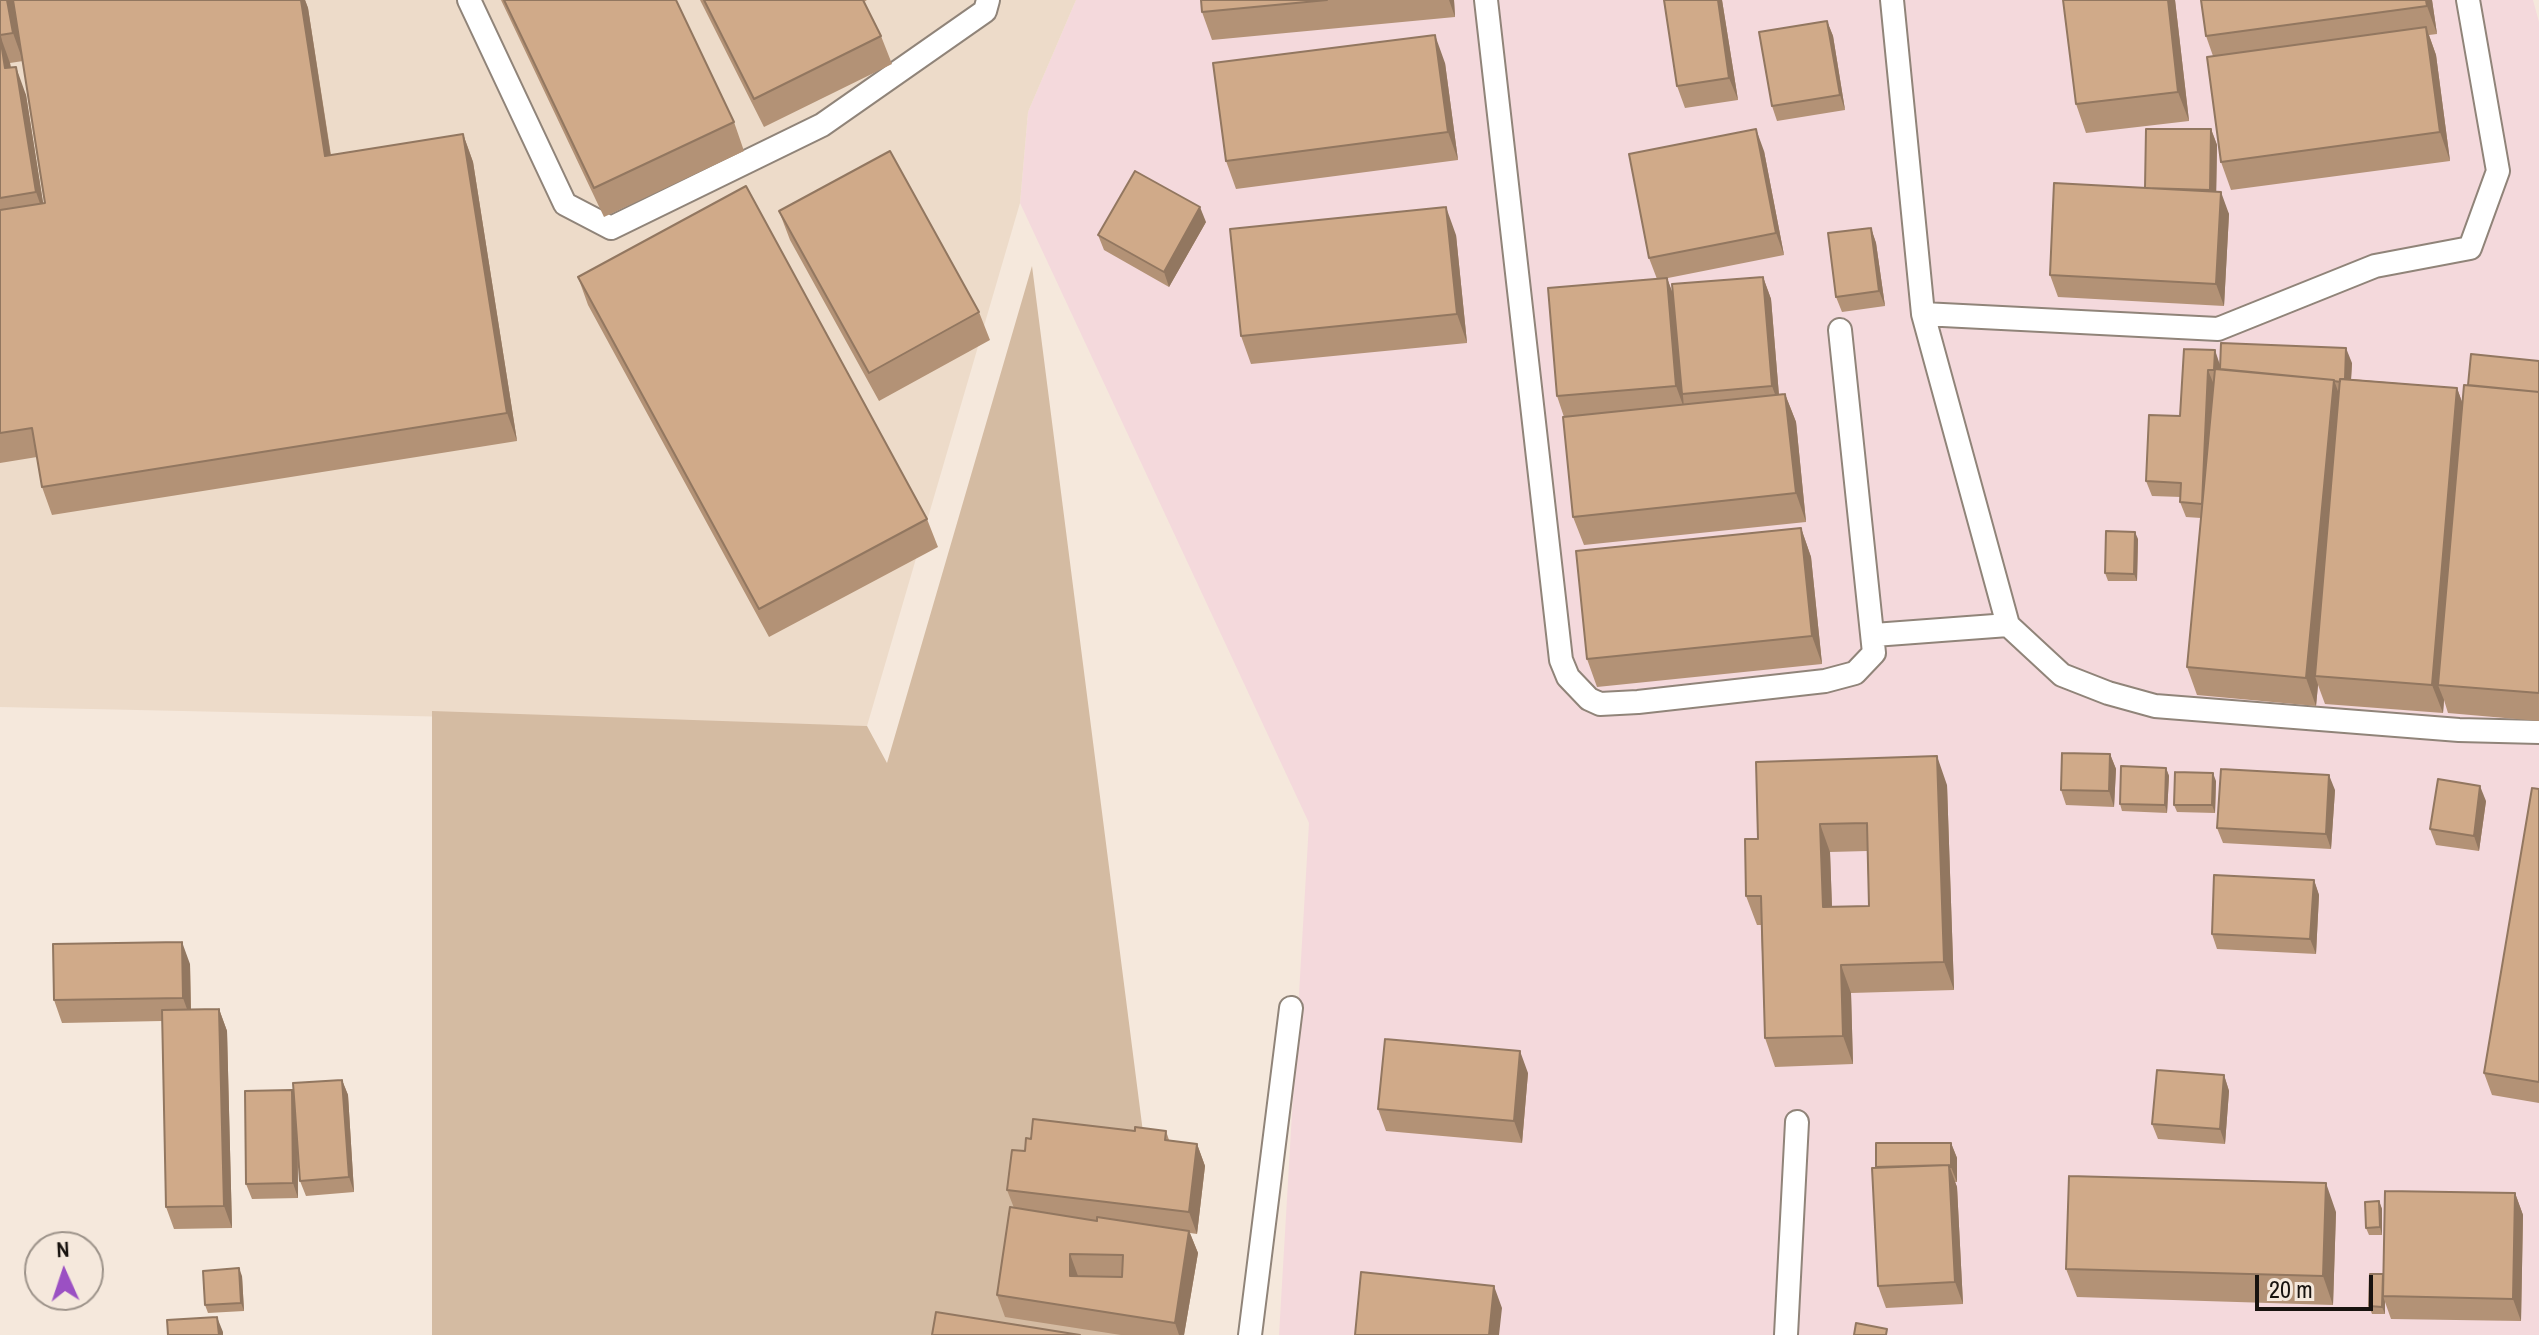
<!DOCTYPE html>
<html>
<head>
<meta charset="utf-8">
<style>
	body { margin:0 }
	#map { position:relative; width:2539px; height:1335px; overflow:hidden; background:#f5e8dc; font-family:"Archivo Narrow",sans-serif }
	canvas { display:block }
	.north { position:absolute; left:24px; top:1231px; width:80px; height:80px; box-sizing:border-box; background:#f5e8dc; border:2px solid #9d938a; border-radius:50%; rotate:357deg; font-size:22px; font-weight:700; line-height:32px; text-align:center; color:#18130f }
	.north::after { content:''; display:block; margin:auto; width:28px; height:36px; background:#9b50c3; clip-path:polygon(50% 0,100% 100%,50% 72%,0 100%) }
	.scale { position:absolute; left:2255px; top:1275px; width:118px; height:36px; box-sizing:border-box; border:4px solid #18130f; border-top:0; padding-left:10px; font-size:24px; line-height:28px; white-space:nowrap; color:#18130f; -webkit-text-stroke:6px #f5e8dc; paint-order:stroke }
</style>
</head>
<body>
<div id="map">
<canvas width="2539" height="1335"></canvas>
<div class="north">N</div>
<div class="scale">20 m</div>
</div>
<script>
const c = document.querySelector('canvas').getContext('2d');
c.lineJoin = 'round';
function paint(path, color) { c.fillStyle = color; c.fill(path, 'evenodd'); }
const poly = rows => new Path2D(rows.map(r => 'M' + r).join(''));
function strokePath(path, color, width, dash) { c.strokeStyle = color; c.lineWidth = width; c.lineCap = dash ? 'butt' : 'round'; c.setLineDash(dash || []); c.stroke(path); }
paint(poly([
	[1076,0,2533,0,2539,22,2539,1335,1279,1335,1309,823,1020,203,1028,112]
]), '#f4d9dc');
paint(poly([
	[0,0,1076,0,1028,112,1020,203,867,726,0,707]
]), '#eddbc9');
paint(poly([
	[1032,266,1169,1335,432,1335,432,711,867,726,887,763]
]), '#d4bba2');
const lane = poly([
	[469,0,565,204,611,228,822,125,985,11,988,0],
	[1486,0,1561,660,1568,677,1589,699,1600,704,1638,702,1825,681,1855,673,1874,653,1840,330],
	[1892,0,1923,314,2008,625,2062,675,2108,693,2155,706,2459,730,2539,732],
	[1923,314,2218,329,2375,266,2470,248,2498,171,2468,0],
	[1874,635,2008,625],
	[1250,1335,1291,1008],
	[1786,1335,1797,1122]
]);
strokePath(lane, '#908479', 26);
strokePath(lane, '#fff', 22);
paint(poly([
	[0,0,305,0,308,8,331,155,463,134,473,162,517,441,52,515,42,487,37,457,0,463],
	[23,61,45,203,43,203,26,95,11,68,10,63],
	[501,0,676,0,734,122,744,151,604,217],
	[700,0,867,0,864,2,881,36,892,64,764,127],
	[1201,0,1454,0,1455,17,1212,40,1202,12],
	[1722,0,1738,100,1685,108,1677,86],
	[2063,0,2175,0,2189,121,2086,133,2076,104],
	[2432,0,2437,34,2429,35,2436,55,2450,161,2231,190,2221,162,2213,56,2206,36],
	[1827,21,1833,36,1845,110,1777,121,1772,106],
	[1445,63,1458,160,1236,189,1226,161],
	[2211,129,2217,145,2216,192,2229,214,2224,306,2058,297,2050,275,2145,188],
	[1764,151,1784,255,1663,279,1667,278,1673,294,1763,277,1771,299,1779,395,1785,394,1796,422,1806,522,1584,545,1573,517,1564,417,1557,396,1657,279,1649,258],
	[779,211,979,312,990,340,879,401,790,240],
	[1206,222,1169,287,1104,250,1098,235],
	[1871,228,1876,243,1885,306,1842,312,1836,297],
	[1456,235,1467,343,1251,364,1241,336],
	[578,277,927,519,938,547,769,637,588,305],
	[2184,349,2220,364,2352,363,2351,379,2457,388,2463,405,2468,385,2539,361,2539,721,2448,713,2444,700,2443,713,2325,704,2318,685,2316,706,2197,695,2187,667,2201,518,2186,517,2180,502,2181,497,2152,496,2146,481,2180,416],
	[1801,528,1811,557,1822,664,1597,687,1587,659],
	[2138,539,2137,581,2108,581,2105,573],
	[2110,754,2116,769,2114,807,2066,805,2061,790],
	[2166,768,2169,776,2167,813,2122,811,2120,804],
	[2216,781,2215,813,2177,812,2174,805],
	[1947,785,1954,990,1851,993,1853,1064,1775,1067,1765,1038,1761,925,1757,925,1746,896,1758,839],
	[1867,851,1869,906,1832,907,1830,852],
	[2539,789,2539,1103,2492,1095,2484,1073],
	[2335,790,2331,849,2223,843,2217,828],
	[2486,801,2479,851,2436,845,2430,829],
	[2314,880,2319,895,2316,954,2217,949,2212,934],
	[190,964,191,1009,219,1009,227,1031,232,1228,174,1229,166,1207,162,1021,62,1023,54,1000],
	[1528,1073,1522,1143,1386,1131,1378,1109],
	[2224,1075,2229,1091,2225,1144,2158,1139,2152,1124],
	[342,1080,348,1095,354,1192,306,1196,300,1181,298,1142,298,1198,252,1199,246,1184,292,1090,294,1098],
	[1135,1131,1166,1131,1169,1140,1197,1144,1205,1166,1197,1234,1190,1233,1198,1253,1184,1335,1121,1335,1005,1317,997,1295,1014,1208,1007,1190,1025,1151],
	[1951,1143,1957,1158,1957,1182,1955,1182,1957,1187,1963,1304,1886,1308,1878,1286,1877,1168],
	[2515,1193,2523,1215,2521,1321,2391,1319,2385,1302,2385,1314,2372,1314,2369,1306,2383,1274],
	[2379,1201,2382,1209,2382,1235,2369,1235,2366,1228],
	[2336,1212,2333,1305,2077,1297,2066,1269],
	[242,1276,244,1311,208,1313,205,1305]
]), '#b39276');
paint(poly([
	[7,0,13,0,23,61,13,33],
	[301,0,305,0,308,8,335,184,325,156],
	[1449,0,1454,0,1455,17],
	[1718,0,1722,0,1738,100,1729,78],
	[2168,0,2175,0,2189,121,2178,92],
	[2426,0,2432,0,2437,34,2427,6],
	[1827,21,1833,36,1845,110,1840,95],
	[2426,27,2436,55,2450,161,2440,132],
	[0,35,10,63,15,97,5,68],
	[1435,35,1445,63,1458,160,1448,132],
	[16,67,26,95,46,221,36,192],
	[1756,129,1764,151,1784,255,1776,233],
	[2211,129,2217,145,2216,205,2210,190],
	[463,134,473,162,517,441,507,413],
	[2221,192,2229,214,2224,306,2216,284],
	[1200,207,1206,222,1169,287,1164,272],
	[1446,207,1456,235,1467,343,1457,314],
	[1871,228,1876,243,1885,306,1879,291],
	[1763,277,1771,299,1780,408,1772,386],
	[1667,278,1675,300,1684,408,1676,386],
	[2346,348,2352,363,2350,397,2345,382],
	[2215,350,2220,365,2220,386,2214,370],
	[2208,370,2214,385,2202,504],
	[2334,380,2344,408,2315,676,2318,685,2316,706,2306,678],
	[2457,388,2467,416,2438,685,2444,700,2443,713,2432,685],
	[1785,394,1796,422,1806,522,1796,493],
	[1801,528,1811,557,1822,664,1812,636],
	[2135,532,2138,539,2137,581,2134,574],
	[2110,754,2116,769,2114,807,2109,791],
	[1937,756,1947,785,1954,990,1944,962],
	[2166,768,2169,776,2167,813,2165,805],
	[2213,773,2216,781,2215,813,2212,805],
	[2329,775,2335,790,2331,849,2326,834],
	[2480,786,2486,801,2479,851,2474,836],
	[1820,824,1830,852,1833,936,1823,907],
	[2314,880,2319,895,2316,954,2310,939],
	[182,942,190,964,191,1020,183,998],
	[1841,965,1851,993,1853,1064,1843,1036],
	[219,1009,227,1031,232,1228,224,1206],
	[1520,1051,1528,1073,1522,1143,1514,1121],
	[2224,1075,2229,1091,2225,1144,2220,1129],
	[342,1080,348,1095,354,1192,349,1177],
	[292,1090,297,1106,298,1198,293,1183],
	[1951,1143,1957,1158,1957,1182,1951,1167],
	[1197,1144,1205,1166,1197,1234,1189,1212],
	[1949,1165,1957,1187,1963,1304,1955,1282],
	[2326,1183,2336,1212,2333,1305,2323,1276],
	[2515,1193,2523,1215,2521,1321,2513,1299],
	[2379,1201,2382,1209,2382,1235,2380,1227],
	[1189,1231,1198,1253,1184,1335,1179,1335,1175,1323],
	[1070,1254,1078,1276,1070,1276],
	[239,1268,242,1276,244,1311,241,1303],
	[2383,1274,2383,1296,2385,1302,2385,1314,2382,1307],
	[1494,1286,1502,1308,1499,1335,1489,1335],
	[217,1317,223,1332,223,1335,219,1335]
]), '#927760');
const building = poly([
	[0,0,7,0,13,33,0,35,0,0],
	[13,0,301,0,325,156,463,134,507,413,42,487,32,428,0,433,0,210,45,203,13,0],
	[504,0,676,0,734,122,594,188,504,0],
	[704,0,863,0,881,36,754,99,704,0],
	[1201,0,1327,0,1202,12,1201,0],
	[1664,0,1718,0,1729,78,1677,86,1664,0],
	[2063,0,2168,0,2178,92,2076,104,2063,0],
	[2201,0,2426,0,2427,6,2206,36,2201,0],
	[1827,21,1840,95,1772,106,1759,32,1827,21],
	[2426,27,2440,132,2221,162,2207,57,2426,27],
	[1435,35,1448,132,1226,161,1213,63,1435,35],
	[0,36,5,68,16,67,36,192,0,198,0,36],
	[1756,129,1776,233,1649,258,1629,154,1756,129],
	[2146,129,2211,129,2210,190,2145,188,2146,129],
	[890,151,979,312,869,373,779,211,890,151],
	[1135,171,1200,207,1164,272,1098,235,1135,171],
	[2054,183,2221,192,2216,284,2050,275,2054,183],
	[746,186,927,519,759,609,578,277,746,186],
	[1446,207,1457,314,1241,336,1230,229,1446,207],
	[1871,228,1879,291,1836,297,1828,233,1871,228],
	[1763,277,1772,386,1682,394,1672,284,1763,277],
	[1667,278,1676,386,1557,396,1548,288,1667,278],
	[2221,343,2346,348,2345,379,2340,379,2340,382,2334,381,2334,380,2220,369,2221,343],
	[2184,349,2215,350,2214,370,2208,370,2202,504,2180,502,2181,483,2146,481,2149,415,2180,416,2184,349],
	[2471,354,2539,361,2539,392,2468,385,2471,354],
	[2215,369,2334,380,2306,678,2187,667,2215,369],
	[2340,379,2457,388,2432,685,2315,676,2340,379],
	[2464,385,2539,392,2539,693,2438,685,2464,385],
	[1785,394,1796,493,1573,517,1563,417,1785,394],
	[1801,528,1812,636,1587,659,1576,551,1801,528],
	[2106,531,2135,532,2134,574,2105,573,2106,531],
	[2062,753,2110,754,2109,791,2061,790,2062,753],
	[1937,756,1944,962,1841,965,1843,1036,1765,1038,1761,896,1746,896,1745,839,1758,839,1756,762,1937,756],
	[1867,823,1869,906,1823,907,1820,824,1867,823],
	[2121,766,2166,768,2165,805,2120,804,2121,766],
	[2221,769,2329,775,2326,834,2217,828,2221,769],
	[2175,772,2213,773,2212,805,2174,805,2175,772],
	[2438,779,2480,786,2474,836,2430,829,2438,779],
	[2532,788,2539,789,2539,1082,2484,1073,2532,788],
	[2214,875,2314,880,2310,939,2212,934,2214,875],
	[182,942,183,998,54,1000,53,944,182,942],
	[219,1009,224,1206,166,1207,162,1010,219,1009],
	[1385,1039,1520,1051,1514,1121,1378,1109,1385,1039],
	[2157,1070,2224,1075,2220,1129,2152,1124,2157,1070],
	[342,1080,349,1177,300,1181,293,1083,342,1080],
	[292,1090,293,1183,246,1184,245,1091,292,1090],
	[1033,1119,1135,1131,1135,1127,1166,1131,1165,1140,1197,1144,1189,1212,1007,1190,1012,1150,1025,1151,1026,1138,1031,1139,1033,1119],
	[1876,1143,1951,1143,1951,1167,1949,1167,1949,1165,1876,1167,1876,1143],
	[1949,1165,1955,1282,1878,1286,1872,1168,1949,1165],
	[2069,1176,2326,1183,2323,1276,2066,1269,2069,1176],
	[2385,1191,2515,1193,2513,1299,2383,1296,2385,1191],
	[2379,1201,2380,1227,2366,1228,2365,1202,2379,1201],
	[1010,1207,1097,1221,1097,1217,1189,1231,1175,1323,997,1295,1010,1207],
	[1070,1254,1123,1255,1122,1277,1070,1276,1070,1254],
	[239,1268,241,1303,205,1305,203,1271,239,1268],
	[1361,1272,1494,1286,1489,1335,1355,1335,1361,1272],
	[2370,1274,2383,1274,2382,1307,2369,1306,2370,1274],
	[936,1312,1080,1335,932,1335,936,1312],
	[217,1317,219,1335,168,1335,167,1320,217,1317],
	[1856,1323,1887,1329,1886,1335,1854,1335,1856,1323]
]);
paint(building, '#d0aa89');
strokePath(building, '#927760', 2);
</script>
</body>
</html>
